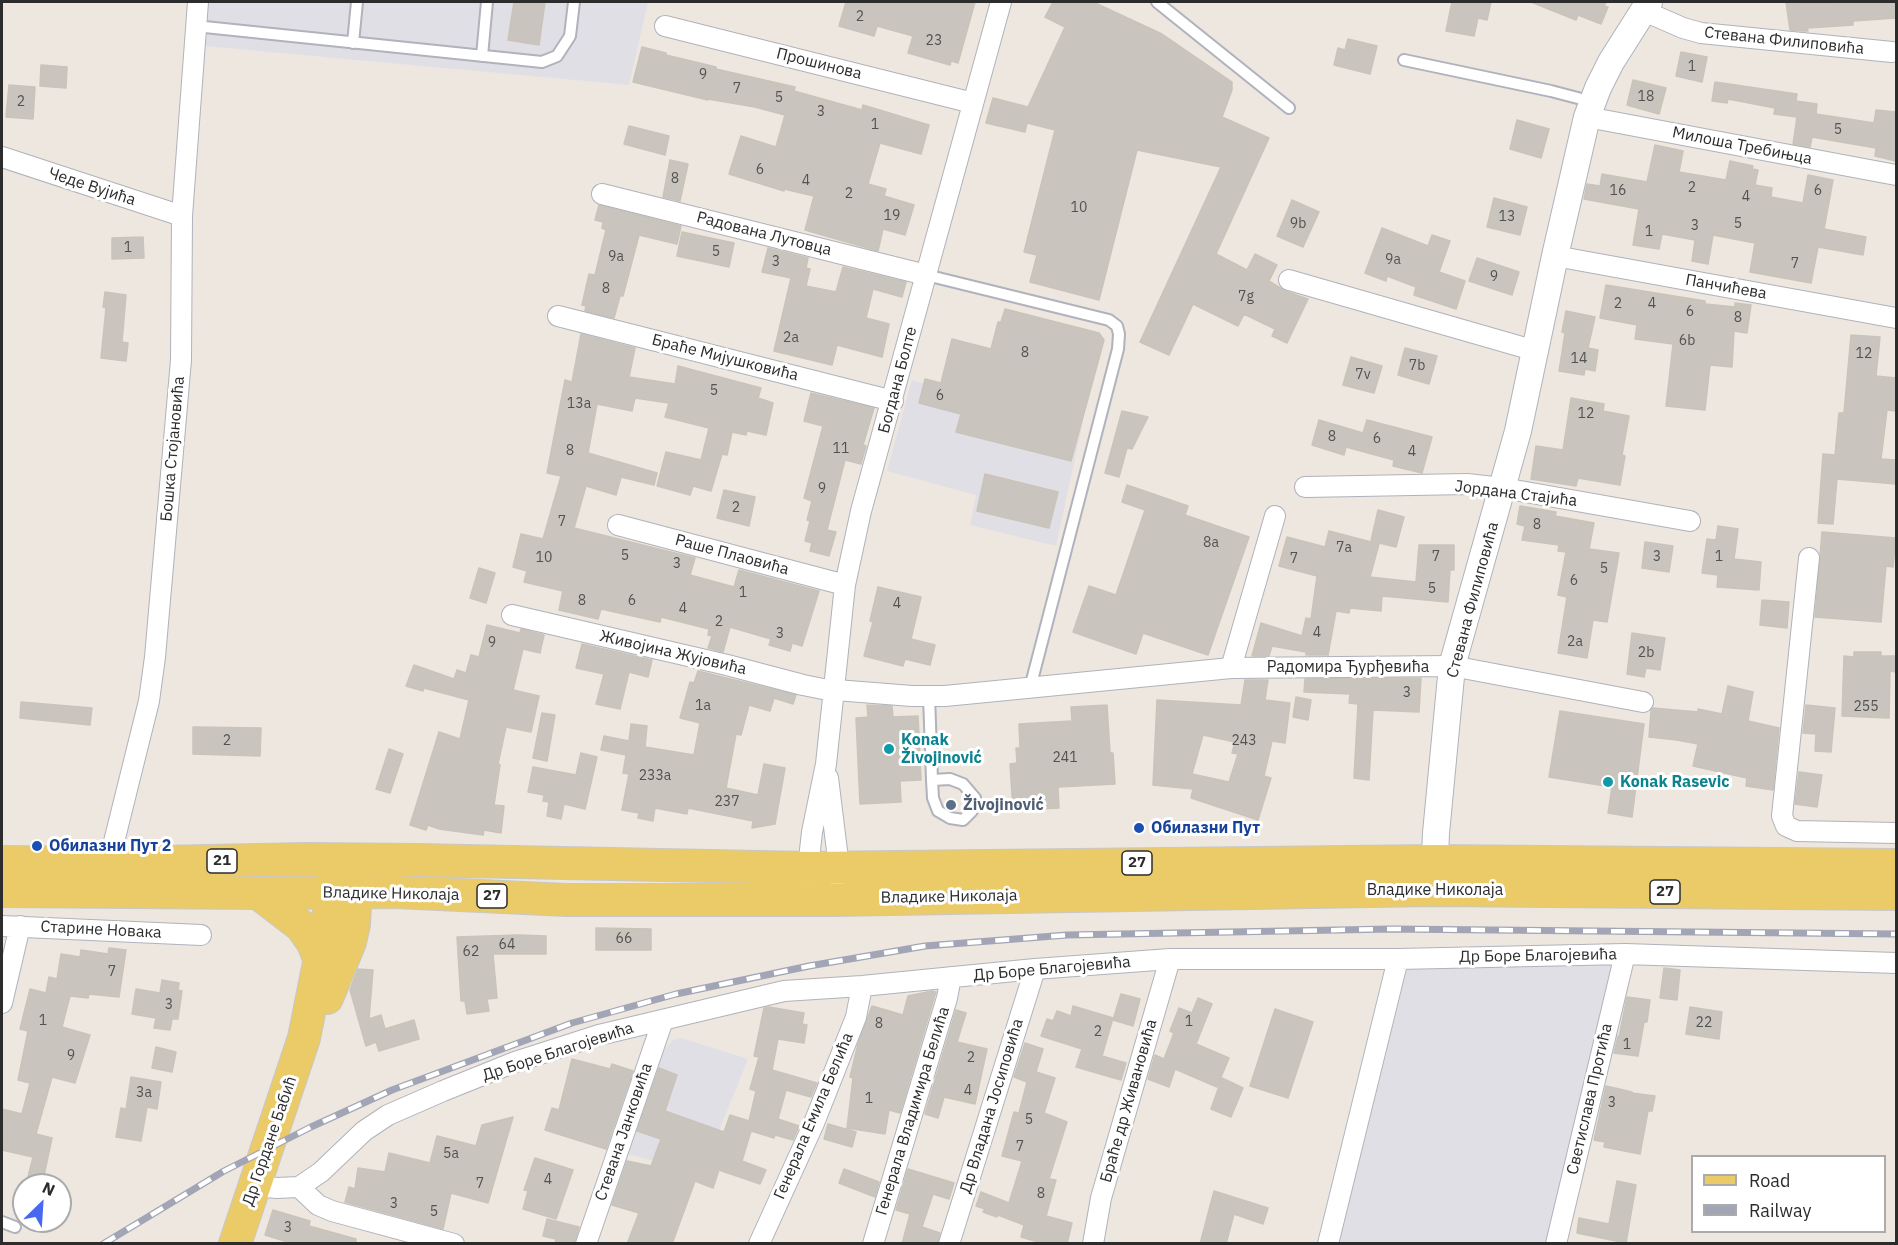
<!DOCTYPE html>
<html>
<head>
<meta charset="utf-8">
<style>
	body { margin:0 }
	#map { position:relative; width:1898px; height:1245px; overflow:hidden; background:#ede7df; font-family:"IBM Plex Sans",sans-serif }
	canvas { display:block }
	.frame { position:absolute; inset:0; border:3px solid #2c2c2c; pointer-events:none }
	.legend { position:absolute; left:1691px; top:1155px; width:195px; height:78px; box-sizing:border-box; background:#fff; border:2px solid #ababab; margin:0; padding:8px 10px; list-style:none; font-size:18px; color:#2c2c2c }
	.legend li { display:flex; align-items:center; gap:12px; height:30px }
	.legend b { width:30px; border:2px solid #ababab }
	.north { position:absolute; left:12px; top:1173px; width:60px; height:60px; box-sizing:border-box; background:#fff; border:2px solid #ababab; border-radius:50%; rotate:25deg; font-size:16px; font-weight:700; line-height:24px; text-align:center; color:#2c2c2c }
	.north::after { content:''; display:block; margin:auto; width:21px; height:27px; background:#4968f1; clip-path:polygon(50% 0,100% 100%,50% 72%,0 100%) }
</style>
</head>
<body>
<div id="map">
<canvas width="1898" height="1245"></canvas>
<div class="frame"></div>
<ul class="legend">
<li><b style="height:8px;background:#eacb68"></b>Road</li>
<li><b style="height:8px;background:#a2a5b5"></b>Railway</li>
</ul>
<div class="north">N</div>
</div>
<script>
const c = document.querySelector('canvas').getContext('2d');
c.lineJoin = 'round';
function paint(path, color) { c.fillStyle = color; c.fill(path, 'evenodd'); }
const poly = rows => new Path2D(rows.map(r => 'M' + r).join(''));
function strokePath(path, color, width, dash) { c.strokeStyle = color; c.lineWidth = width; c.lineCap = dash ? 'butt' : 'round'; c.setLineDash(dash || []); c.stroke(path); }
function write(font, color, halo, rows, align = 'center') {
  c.font = font + ' "IBM Plex Sans",sans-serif'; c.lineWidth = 6; c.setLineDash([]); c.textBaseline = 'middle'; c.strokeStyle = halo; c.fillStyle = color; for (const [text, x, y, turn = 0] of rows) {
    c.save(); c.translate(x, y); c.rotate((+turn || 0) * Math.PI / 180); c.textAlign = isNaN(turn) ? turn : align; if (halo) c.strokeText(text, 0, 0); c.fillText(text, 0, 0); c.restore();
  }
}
paint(poly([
	[198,2,648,2,629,85,194,45],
	[912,380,1082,426,1056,546,970,525,976,495,887,471],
	[1625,954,1556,1243,1328,1244,1398,959],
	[681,1038,748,1059,702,1173,623,1153,660,1055,673,1040]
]), '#e1dfe6');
const building = poly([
	[514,2,545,2,539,45,508,40,514,2],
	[846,2,975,2,958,63,951,61,950,65,908,53,913,36,877,26,874,36,839,26,846,2],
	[1053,2,1093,2,1162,34,1232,82,1232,90,1222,117,1269,138,1216,254,1247,270,1255,254,1277,265,1269,281,1285,291,1308,299,1287,343,1272,336,1275,329,1244,314,1238,326,1193,304,1169,355,1140,342,1221,167,1137,150,1099,300,1030,282,1037,255,1024,252,1055,130,1027,123,1025,132,986,123,993,98,1028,107,1065,27,1045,17,1053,2],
	[1452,2,1491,2,1487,20,1478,18,1474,36,1446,31,1452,2],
	[1531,2,1606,2,1604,6,1608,7,1601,24,1578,15,1576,20,1531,2],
	[1786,2,1804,2,1804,3,1896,2,1896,18,1853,21,1853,25,1807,28,1808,31,1804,31,1790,30,1786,2],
	[1348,39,1377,46,1370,74,1334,65,1338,48,1345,50,1348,39],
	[642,47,666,53,666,55,716,67,716,69,795,87,794,91,862,110,863,105,929,125,921,154,880,143,868,184,886,189,884,196,914,205,905,235,883,229,878,251,805,230,814,196,784,189,784,191,729,174,741,136,776,147,785,115,755,107,708,99,708,100,633,82,642,47],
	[1681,52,1707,57,1702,82,1676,76,1681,52],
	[41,65,67,67,66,88,40,86,41,65],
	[1633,80,1666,88,1659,114,1627,105,1633,80],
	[1715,82,1797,94,1796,101,1817,104,1816,114,1874,123,1876,110,1896,112,1896,161,1875,156,1876,148,1812,137,1810,147,1793,144,1797,117,1774,114,1775,108,1728,99,1727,103,1712,101,1715,82],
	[9,85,35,87,33,119,6,117,9,85],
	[1517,120,1549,129,1541,158,1510,149,1517,120],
	[629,126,669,136,665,155,624,144,629,126],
	[1655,145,1683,151,1679,172,1726,180,1730,161,1753,166,1752,169,1758,170,1755,185,1772,188,1771,197,1803,203,1808,175,1833,180,1824,229,1866,237,1863,255,1818,247,1811,283,1750,272,1755,243,1713,235,1708,264,1692,261,1695,240,1662,234,1659,249,1633,245,1639,209,1584,199,1587,184,1600,186,1602,174,1647,182,1655,145],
	[670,160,688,164,680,201,663,197,670,160],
	[1494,198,1527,207,1520,235,1487,227,1494,198],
	[1292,200,1319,212,1303,247,1277,236,1292,200],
	[599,205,681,226,677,244,639,235,623,296,620,296,614,318,585,311,586,306,582,305,589,274,595,275,606,230,602,228,603,222,595,220,599,205],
	[1382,228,1428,246,1432,235,1450,241,1439,272,1465,281,1456,309,1414,295,1416,287,1387,276,1386,281,1365,273,1382,228],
	[682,232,734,243,729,267,677,256,682,232],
	[143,237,144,258,112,259,112,238,143,237],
	[768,248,808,258,806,268,810,269,806,286,836,292,843,267,906,282,902,297,873,289,866,318,889,324,882,357,837,345,832,365,774,351,791,278,762,272,768,248],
	[1477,258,1519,272,1512,295,1469,281,1477,258],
	[1606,285,1705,301,1705,304,1735,307,1735,303,1751,305,1747,333,1734,331,1732,367,1710,365,1705,410,1666,406,1673,344,1635,339,1637,325,1600,318,1606,285],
	[105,292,126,295,122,342,128,343,126,361,101,358,106,308,103,307,105,292],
	[1005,309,1099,333,1104,340,1071,461,956,432,961,414,919,403,925,379,941,383,952,339,991,349,998,322,1001,322,1005,309],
	[1566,311,1595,317,1588,348,1598,350,1595,371,1585,369,1584,375,1559,371,1565,333,1562,332,1566,311],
	[581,334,635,348,629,377,675,384,678,366,761,388,758,398,773,403,766,435,747,431,746,435,732,432,727,455,722,454,711,491,693,486,690,495,657,486,666,452,701,460,709,428,665,417,669,403,635,398,632,411,597,404,588,453,657,473,654,485,621,477,616,495,586,486,574,528,695,558,690,575,734,587,739,570,819,591,802,646,792,643,790,651,769,645,771,639,730,627,723,652,708,648,712,636,708,635,709,629,661,617,660,622,601,609,598,619,559,610,563,591,524,582,527,571,513,567,521,534,543,539,561,476,547,473,565,380,572,382,581,334],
	[1851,335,1880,337,1876,376,1896,378,1896,411,1887,410,1881,459,1896,460,1896,484,1837,479,1833,524,1818,523,1823,454,1835,455,1839,413,1844,413,1851,335],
	[1405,348,1437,356,1429,384,1398,375,1405,348],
	[1351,357,1382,366,1374,393,1343,385,1351,357],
	[811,393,874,408,863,445,866,446,861,464,845,460,827,530,836,532,829,556,810,551,812,543,805,541,810,521,807,520,812,501,804,498,823,426,804,421,811,393],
	[1571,398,1604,404,1603,411,1629,416,1622,455,1625,456,1620,485,1578,478,1576,486,1531,479,1536,446,1563,450,1571,398],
	[1122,411,1148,417,1132,449,1127,448,1119,477,1105,473,1122,411],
	[1319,420,1363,433,1367,420,1432,437,1422,473,1393,466,1394,460,1346,447,1344,455,1312,445,1319,420],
	[985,474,1058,492,1049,528,977,511,985,474],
	[1127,485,1188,506,1185,515,1249,537,1208,655,1143,633,1136,654,1073,632,1089,586,1116,595,1145,510,1122,502,1127,485],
	[724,490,755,497,749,526,717,518,724,490],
	[1520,506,1556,512,1555,516,1594,523,1589,549,1619,553,1607,622,1593,620,1587,658,1558,653,1567,597,1558,595,1566,552,1558,551,1559,545,1522,540,1525,526,1517,524,1520,506],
	[1378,510,1404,517,1396,547,1371,541,1378,510],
	[1718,526,1738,529,1734,559,1761,562,1759,590,1717,587,1718,575,1702,573,1707,539,1716,540,1718,526],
	[1329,531,1379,544,1370,577,1416,582,1419,545,1454,545,1454,570,1450,570,1448,602,1382,596,1381,611,1350,608,1349,613,1336,611,1328,655,1306,655,1306,652,1272,646,1269,656,1252,656,1261,623,1302,636,1306,618,1311,619,1317,576,1279,566,1287,537,1325,547,1329,531],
	[1822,532,1896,538,1893,567,1886,566,1881,622,1815,617,1822,532],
	[1645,542,1673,546,1669,572,1642,568,1645,542],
	[479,568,495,573,486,603,470,598,479,568],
	[878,587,921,597,911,639,935,645,930,665,905,659,903,666,864,656,873,622,870,621,878,587],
	[1762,600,1789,602,1787,628,1760,625,1762,600],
	[487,625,520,633,521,629,544,635,540,653,523,649,513,690,539,696,531,732,506,727,498,764,500,765,494,805,504,806,501,833,484,830,483,835,439,829,428,825,426,830,410,825,439,732,460,739,469,700,424,688,423,691,406,686,414,665,454,679,457,670,466,673,471,655,479,657,487,625],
	[1632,633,1665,638,1660,670,1646,668,1644,677,1627,674,1632,633],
	[582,644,652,660,648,677,629,672,620,709,596,704,604,674,576,668,582,644],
	[1854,652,1881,652,1881,656,1896,656,1896,672,1890,671,1889,718,1842,716,1844,656,1854,657,1854,652],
	[698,671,796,695,793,704,774,698,770,711,749,705,741,735,736,734,726,788,758,795,764,764,785,768,775,824,752,828,753,821,688,808,687,814,655,808,653,821,638,818,639,813,622,810,629,774,623,773,626,755,601,750,604,736,629,741,631,724,647,726,645,747,694,755,700,723,680,718,690,682,694,683,698,671],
	[1421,678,1419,712,1373,710,1369,780,1354,778,1358,704,1349,703,1350,694,1304,692,1305,679,1421,678],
	[1245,680,1268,680,1265,700,1290,703,1285,743,1272,741,1264,776,1271,778,1258,820,1191,798,1193,789,1153,785,1157,700,1241,705,1245,680],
	[1203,735,1235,742,1232,753,1238,754,1229,782,1192,774,1203,735],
	[1728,686,1753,692,1748,721,1779,728,1773,790,1746,786,1747,778,1693,766,1698,744,1677,740,1649,737,1651,711,1653,708,1698,712,1698,709,1722,714,1728,686],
	[1296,697,1311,700,1308,720,1293,717,1296,697],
	[21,702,92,708,90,725,20,718,21,702],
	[867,705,892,706,893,717,918,716,921,780,900,781,901,802,860,804,856,718,868,717,867,705],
	[1107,705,1110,753,1113,753,1115,784,1058,787,1059,808,1013,810,1010,764,1017,763,1016,748,1020,748,1019,724,1072,721,1071,707,1107,705],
	[1806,705,1835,708,1831,752,1815,751,1816,734,1803,733,1806,705],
	[1560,711,1644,724,1632,817,1608,813,1612,787,1549,777,1560,711],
	[542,713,555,715,547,761,533,758,542,713],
	[193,727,261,728,260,756,193,754,193,727],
	[389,749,403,754,390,793,376,789,389,749],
	[581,753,597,757,585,809,564,804,561,819,547,816,549,802,543,801,544,795,528,792,533,767,576,775,581,753],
	[1799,772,1822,775,1817,807,1795,804,1799,772],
	[596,928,651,929,651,950,596,950,596,928],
	[518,935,546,936,546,954,493,954,497,998,487,999,489,1011,467,1014,465,1001,461,1001,457,937,518,935],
	[109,948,126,950,119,997,89,994,88,998,70,996,62,1027,90,1035,75,1083,52,1077,36,1134,52,1138,42,1185,26,1185,33,1157,2,1150,2,1109,22,1114,30,1083,18,1080,28,1031,20,1029,30,989,46,993,49,977,57,979,61,954,80,957,81,950,108,954,109,948],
	[1664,968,1680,970,1677,1000,1660,998,1664,968],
	[358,969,373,970,369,1019,381,1015,385,1029,414,1020,419,1039,379,1051,376,1042,366,1046,350,990,358,969],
	[162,980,179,983,178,990,182,991,178,1019,172,1019,170,1030,154,1028,156,1018,132,1014,136,989,160,993,162,980],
	[932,991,936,992,935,995,900,1113,889,1110,885,1134,847,1128,853,1078,850,1077,858,1044,872,1006,903,1015,908,996,932,991],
	[1121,994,1140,999,1133,1026,1113,1020,1121,994],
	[1627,997,1650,1000,1647,1022,1644,1022,1638,1056,1614,1053,1618,1036,1619,1037,1627,997],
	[1198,998,1212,1004,1196,1044,1229,1058,1217,1087,1175,1069,1169,1087,1148,1079,1155,1055,1164,1059,1174,1033,1170,1031,1179,1008,1192,1013,1198,998],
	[1073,1006,1113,1018,1102,1056,1126,1063,1121,1080,1076,1067,1082,1049,1041,1036,1047,1019,1053,1021,1057,1011,1071,1016,1073,1006],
	[769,1007,804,1013,802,1024,807,1025,804,1043,778,1039,772,1070,817,1083,811,1097,786,1090,778,1119,799,1126,793,1140,775,1135,774,1138,751,1131,742,1161,766,1170,760,1184,719,1170,713,1188,695,1181,672,1244,627,1244,639,1213,612,1205,627,1161,651,1166,661,1139,637,1131,659,1068,677,1075,665,1111,724,1132,730,1115,749,1121,756,1091,750,1089,759,1057,754,1056,764,1008,769,1007],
	[1690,1007,1722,1012,1719,1039,1686,1034,1690,1007],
	[1275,1009,1313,1022,1288,1098,1250,1086,1275,1009],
	[956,1010,966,1013,957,1042,987,1049,975,1104,944,1097,938,1118,925,1114,956,1010],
	[1025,1043,1043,1049,1036,1072,1055,1078,1044,1113,1067,1122,1049,1179,1056,1180,1046,1216,1072,1223,1067,1244,1045,1244,1021,1237,1024,1225,998,1215,997,1217,983,1212,985,1209,976,1206,981,1192,1009,1203,1022,1161,1002,1156,1014,1112,1019,1113,1027,1082,1014,1077,1025,1043],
	[156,1047,176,1052,172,1072,152,1068,156,1047],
	[572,1059,610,1069,612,1064,633,1071,606,1149,545,1130,552,1108,559,1110,572,1059],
	[131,1077,161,1082,157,1109,147,1107,141,1141,116,1137,121,1108,126,1109,131,1077],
	[1222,1078,1243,1088,1231,1117,1211,1109,1222,1078],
	[1606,1086,1632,1092,1631,1093,1655,1096,1652,1111,1648,1111,1640,1154,1604,1147,1605,1142,1594,1140,1606,1086],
	[513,1117,488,1203,451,1193,443,1229,345,1202,349,1187,355,1189,358,1168,385,1172,389,1153,430,1163,437,1136,476,1146,482,1125,513,1117],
	[828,1124,856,1132,852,1147,824,1139,828,1124],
	[535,1158,573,1170,556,1219,523,1209,528,1191,524,1190,535,1158],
	[844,1169,879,1182,875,1197,839,1183,844,1169],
	[908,1169,954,1183,949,1199,933,1194,922,1227,940,1233,937,1244,902,1244,910,1214,896,1210,908,1169],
	[1617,1181,1636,1185,1626,1243,1577,1233,1579,1218,1609,1224,1617,1181],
	[1214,1191,1268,1208,1263,1224,1234,1214,1226,1244,1200,1244,1214,1191],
	[273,1210,310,1221,309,1226,356,1239,356,1244,294,1244,265,1235,273,1210],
	[547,1219,579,1227,574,1244,555,1244,556,1239,543,1236,547,1219]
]);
paint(building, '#c9c5be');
strokePath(building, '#c9c3b9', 1.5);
const service = poly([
	[1157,2,1289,108],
	[195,26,542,62,557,56,570,36,574,2],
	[353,43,357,2],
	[482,56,487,2],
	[1404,60,1551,91,1593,102],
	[926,275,1109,320,1117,326,1119,334,1118,349,1030,688],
	[929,696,932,780,933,798,938,811,950,818,963,820,972,811,975,798,963,784,950,779,932,780],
	[2,1222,15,1227]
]);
const minor = poly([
	[1644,11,1683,28,1701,33,1892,52],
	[665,26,973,103],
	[1587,117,1896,175],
	[2,157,182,216],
	[602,194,926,275],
	[1555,256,1896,318],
	[1289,280,1536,351],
	[558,316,893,401],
	[1305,487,1467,484,1503,488,1690,521],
	[618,525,845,585],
	[1809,558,1782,816,1786,826,1797,831,1896,833],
	[512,615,727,665,803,685,823,689,912,696,945,696,1231,668,1452,666,1643,702],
	[1231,668,1275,516],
	[828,778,839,867,837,876],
	[106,874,149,701,155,657,181,360,182,216,198,2],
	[810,877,808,868,812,832,826,764,845,585,861,511,1001,2],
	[2,926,201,935],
	[2,1003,20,926],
	[254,1186,277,1188,299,1187,321,1172,364,1131,388,1115,443,1091,515,1062,599,1035,784,991,862,986,1035,969,1170,959,1398,959,1625,954,1896,963],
	[299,1187,318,1205,332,1211,454,1244],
	[586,1244,663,1020],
	[759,1244,814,1123,856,1017,862,986],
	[873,1244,947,998,951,977],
	[949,1244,1035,969],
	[1093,1244,1101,1198,1170,959],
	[1328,1244,1398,959],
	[1556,1244,1625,954]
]);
const tertiary = poly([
	[1434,880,1436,833,1452,666,1518,431,1555,256,1587,117,1598,88,1611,62,1649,2]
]);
const primary = poly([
	[2,862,109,863,308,859,417,860,808,868,1435,861,1896,865],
	[2,891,258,893,396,892,567,900,832,900,1433,890,1896,894],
	[258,893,301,926,313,943,320,961],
	[327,998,350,942,354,924,357,870],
	[235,1244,304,1038,333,892,334,872]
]);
strokePath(service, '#b0b2bc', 14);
strokePath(minor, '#b0b2bc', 22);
strokePath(tertiary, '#b0b2bc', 28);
strokePath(primary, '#c8c8c8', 34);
strokePath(service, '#fff', 10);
strokePath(minor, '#fff', 20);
strokePath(tertiary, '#fff', 26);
strokePath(primary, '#eacb68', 32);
const rail = poly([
	[103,1244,224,1171,311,1127,392,1090,572,1023,676,994,809,966,925,946,1067,935,1392,929,1896,934]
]);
strokePath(rail, '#a2a5b5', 7);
strokePath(rail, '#fff', 4.5, [14]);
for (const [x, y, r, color] of [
	[889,749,6,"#0f9aa8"],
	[1608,782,6,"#0f9aa8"],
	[951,805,6,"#5c6f8a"],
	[1139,828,6,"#1a4fb4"],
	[37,846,6,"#1a4fb4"]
]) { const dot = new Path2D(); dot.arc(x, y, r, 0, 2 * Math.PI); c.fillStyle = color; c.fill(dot); strokePath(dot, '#fff', 2); }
write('14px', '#535250', null, [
	["2",860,17],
	["23",934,41],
	["1",1692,67],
	["9",703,75],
	["7",737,89],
	["18",1646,97],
	["5",779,98],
	["2",21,102],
	["3",821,112],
	["1",875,125],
	["5",1838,130],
	["6",760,170],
	["8",675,179],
	["4",806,181],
	["2",1692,188],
	["16",1618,191],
	["6",1818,191],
	["2",849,194],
	["4",1746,197],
	["10",1079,208],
	["19",892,216],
	["13",1507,217],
	["9b",1298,224],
	["5",1738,224],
	["3",1695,226],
	["1",1649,232],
	["1",128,248],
	["5",716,252],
	["9a",616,257],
	["9a",1393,260],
	["3",776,262],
	["7",1795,264],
	["9",1494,277],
	["8",606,289],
	["7g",1246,297],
	["2",1618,304],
	["4",1652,304],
	["6",1690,312],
	["8",1738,318],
	["2a",791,338],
	["6b",1687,341],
	["8",1025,353],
	["12",1864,354],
	["14",1579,359],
	["7b",1417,366],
	["7v",1363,375],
	["5",714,391],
	["6",940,396],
	["13a",579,404],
	["12",1586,414],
	["8",1332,437],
	["6",1377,439],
	["11",841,449],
	["8",570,451],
	["4",1412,452],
	["9",822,489],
	["2",736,508],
	["7",562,522],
	["8",1537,525],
	["8a",1211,543],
	["7a",1344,548],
	["5",625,556],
	["7",1436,557],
	["3",1657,557],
	["1",1719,557],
	["10",544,558],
	["7",1294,559],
	["3",677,564],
	["5",1604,569],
	["6",1574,581],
	["5",1432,589],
	["1",743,593],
	["8",582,601],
	["6",632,601],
	["4",897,604],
	["4",683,609],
	["2",719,622],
	["4",1317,633],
	["3",780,634],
	["2a",1575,642],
	["9",492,643],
	["2b",1646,653],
	["3",1407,693],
	["1a",703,706],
	["255",1866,707],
	["2",227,741],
	["243",1244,741],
	["241",1065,758],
	["233a",655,776],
	["237",727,802],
	["66",624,939],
	["64",507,945],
	["62",471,952],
	["7",112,972],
	["3",169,1005],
	["1",43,1021],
	["1",1189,1022],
	["22",1704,1023],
	["8",879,1024],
	["2",1098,1032],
	["1",1627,1045],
	["9",71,1056],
	["2",971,1058],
	["4",968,1091],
	["3a",144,1093],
	["1",869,1099],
	["3",1612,1103],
	["5",1029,1120],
	["7",1020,1147],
	["5a",451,1154],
	["4",548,1180],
	["7",480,1184],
	["8",1041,1194],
	["3",394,1204],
	["5",434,1212],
	["3",288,1228]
]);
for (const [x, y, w] of [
	[222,861,30],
	[1137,863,30],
	[1665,892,30],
	[492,896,30]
]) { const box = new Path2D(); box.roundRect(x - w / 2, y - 12, w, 24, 4.5); c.fillStyle = '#fff'; c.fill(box); strokePath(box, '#2c2c2c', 1.5); }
write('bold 15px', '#2c2c2c', null, [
	["21",222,861],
	["27",1137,863],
	["27",1665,892],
	["27",492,896]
]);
write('16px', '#2c2c2c', '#fff', [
	["Стевана Филиповића",1784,41,6],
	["Прошинова",819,64,14],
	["Милоша Требињца",1742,146,11],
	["Чеде Вујића",92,187,18],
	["Радована Лутовца",764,234,14],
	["Панчићева",1726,287,10],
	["Браће Мијушковића",725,358,14],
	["Богдана Болте",898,380,-75],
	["Бошка Стојановића",173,449,-85],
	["Јордана Стајића",1516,494,7],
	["Раше Плаовића",732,555,15],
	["Стевана Филиповића",1473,600,-75],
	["Живојина Жујовића",673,653,13],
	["Радомира Ђурђевића",1348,667],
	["Владике Николаја",1435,890],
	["Владике Николаја",391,894,1],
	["Владике Николаја",949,897,-1],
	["Старине Новака",101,930,3],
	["Др Боре Благојевића",1538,956,-1],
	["Др Боре Благојевића",1052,969,-5],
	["Др Боре Благојевића",558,1052,-18],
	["Светислава Протића",1590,1099,-77],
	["Браће др Живановића",1129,1101,-74],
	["Др Владана Јосиповића",992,1106,-73],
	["Генерала Владимира Белића",913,1111,-73],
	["Генерала Емила Белића",814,1116,-67],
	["Стевана Јанковића",624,1132,-71],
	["Др Гордане Бабић",270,1141,-71]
]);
write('bold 16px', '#0d838f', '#fff', [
	["Konak",901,740],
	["Živojinović",901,758],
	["Konak Rasevic",1620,782]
], 'left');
write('bold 16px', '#4e5e75', '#fff', [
	["Živojinović",963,805]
], 'left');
write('bold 16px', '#164399', '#fff', [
	["Обилазни Пут",1151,828],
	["Обилазни Пут 2",49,846]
], 'left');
</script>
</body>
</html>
